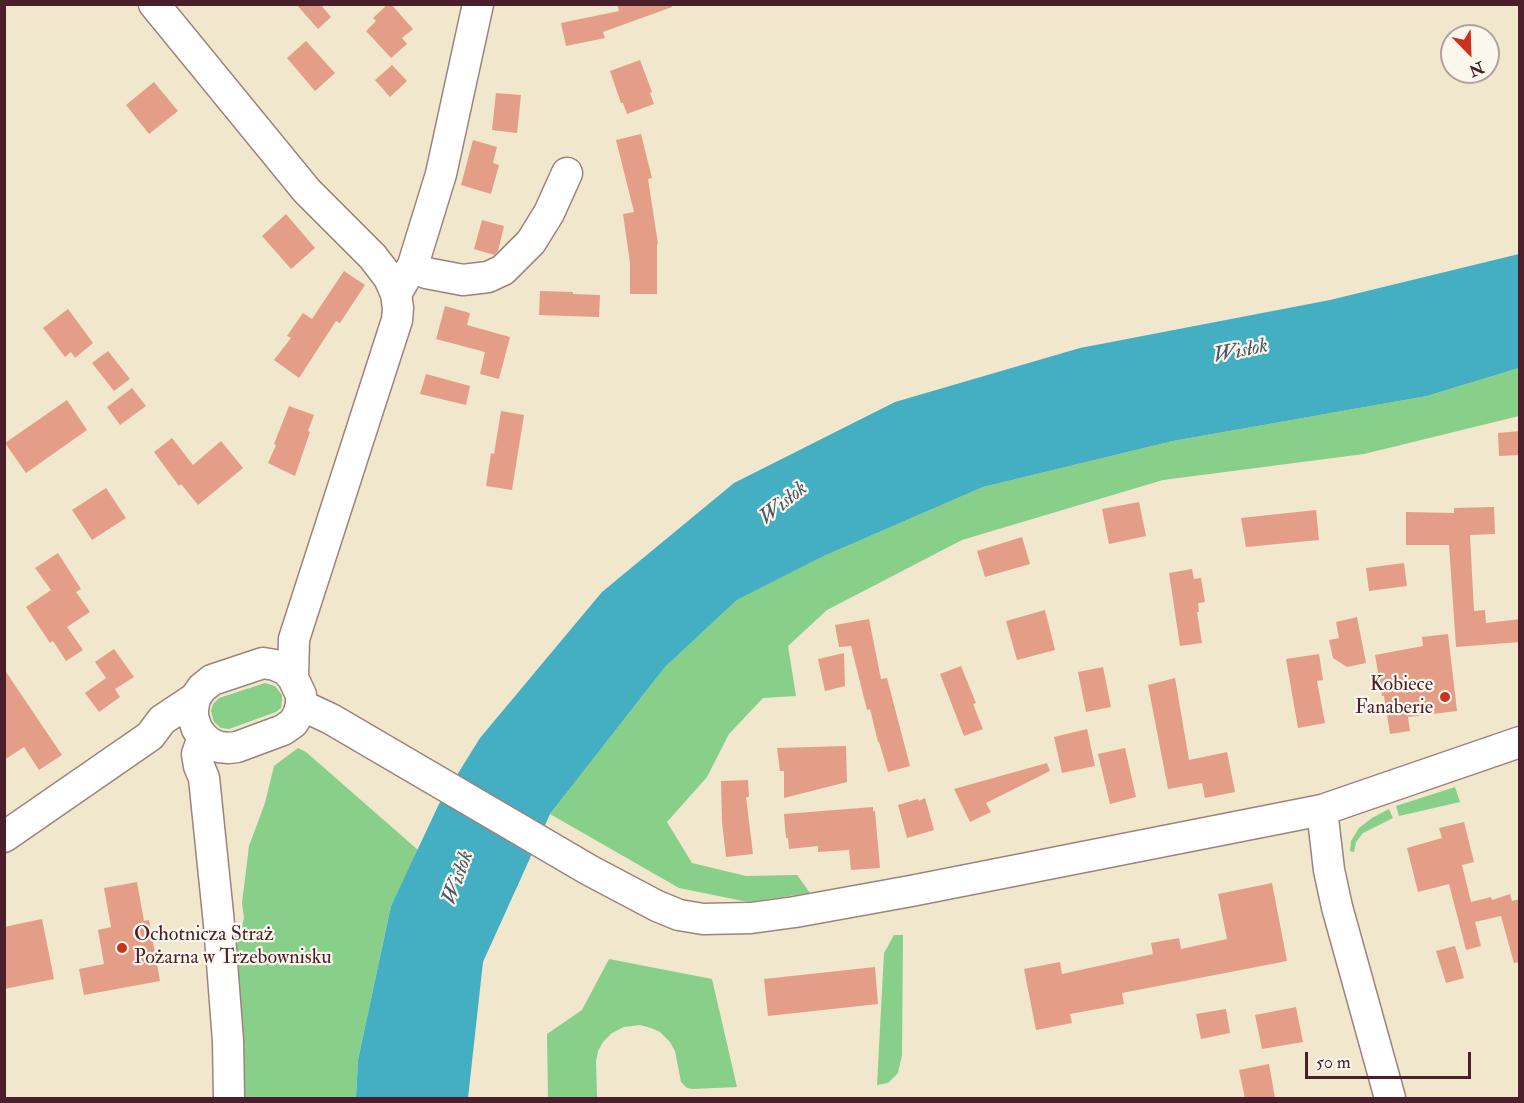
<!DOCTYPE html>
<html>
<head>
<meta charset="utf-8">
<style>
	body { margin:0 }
	#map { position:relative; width:1524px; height:1103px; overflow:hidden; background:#f0e7cc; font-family:"IM FELL Double Pica",serif }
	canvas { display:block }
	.frame { position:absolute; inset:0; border:6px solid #4a1f2b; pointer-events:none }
	.north { position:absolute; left:1440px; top:24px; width:60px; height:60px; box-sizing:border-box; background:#fbf7ec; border:2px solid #b4a19f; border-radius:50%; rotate:157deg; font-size:16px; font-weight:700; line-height:24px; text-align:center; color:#4a1f2b }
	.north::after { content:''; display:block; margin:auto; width:21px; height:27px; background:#c8321e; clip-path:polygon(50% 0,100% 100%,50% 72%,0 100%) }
	.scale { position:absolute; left:1305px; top:1052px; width:166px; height:27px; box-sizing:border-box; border:3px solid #4a1f2b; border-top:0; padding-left:8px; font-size:18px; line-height:21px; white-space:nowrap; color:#4a1f2b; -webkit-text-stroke:4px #fbf7ec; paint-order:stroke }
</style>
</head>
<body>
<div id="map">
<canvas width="1524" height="1103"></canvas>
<div class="frame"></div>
<div class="north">N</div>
<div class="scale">50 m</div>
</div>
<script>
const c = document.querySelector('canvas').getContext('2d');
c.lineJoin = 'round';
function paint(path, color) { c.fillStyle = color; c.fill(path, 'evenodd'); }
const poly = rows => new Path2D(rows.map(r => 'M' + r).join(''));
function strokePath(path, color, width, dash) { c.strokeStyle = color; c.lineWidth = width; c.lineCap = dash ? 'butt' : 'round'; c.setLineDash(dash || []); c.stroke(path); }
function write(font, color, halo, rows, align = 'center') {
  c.font = font + ' "IM FELL Double Pica",serif'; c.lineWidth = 4.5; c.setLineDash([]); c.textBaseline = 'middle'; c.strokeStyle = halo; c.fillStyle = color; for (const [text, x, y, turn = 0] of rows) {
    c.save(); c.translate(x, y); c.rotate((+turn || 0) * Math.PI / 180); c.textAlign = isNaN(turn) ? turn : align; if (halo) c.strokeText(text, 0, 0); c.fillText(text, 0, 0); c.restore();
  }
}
paint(poly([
	[1519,368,1519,416,1364,454,1163,480,962,540,827,610,788,646,796,696,763,698,729,734,707,777,667,822,692,863,746,876,797,875,810,893,748,902,679,888,550,814,665,667,737,600,824,556,983,487,1173,441,1427,396],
	[265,683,275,686,282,695,282,700,281,708,276,712,229,729,221,728,214,722,211,711,213,704,219,698],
	[298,748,306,752,418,850,391,906,358,1060,356,1098,243,1098,244,1087,234,986,236,948,244,918,242,903,249,846,265,803,274,766],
	[1455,787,1460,802,1399,816,1396,806],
	[1389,809,1393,818,1363,833,1356,842,1354,852,1350,851,1351,841,1359,828,1372,818],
	[894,935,903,935,902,1055,898,1073,888,1083,877,1085,884,953],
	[609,959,712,979,737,1087,693,1089,687,1088,681,1082,675,1051,670,1042,660,1032,651,1028,640,1025,624,1027,612,1033,603,1042,598,1051,596,1061,597,1098,548,1098,547,1034,582,1010]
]), '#88cf89');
paint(poly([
	[1519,254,1519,368,1427,396,1173,441,983,487,824,556,737,600,665,667,550,814,483,962,468,1098,356,1098,358,1060,391,906,439,804,480,738,602,592,734,483,895,402,1080,348,1330,300]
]), '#44aec3');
paint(poly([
	[296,4,320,4,331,17,318,29],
	[388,4,391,4,413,29,402,38,407,44,391,58,366,31,376,21,373,18],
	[617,4,672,4,672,7,603,32,605,38,566,46,561,23,619,11],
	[306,41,335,73,315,91,287,58],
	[640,60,652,92,650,93,654,104,627,114,623,103,621,103,610,71],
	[392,65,407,81,390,97,375,80],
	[154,82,178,111,149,134,126,105],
	[496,93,521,95,517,133,492,130],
	[641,134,652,178,648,179,658,244,657,244,657,294,630,294,630,263,623,214,634,212,616,140],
	[473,140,497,147,493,163,499,165,491,194,461,185],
	[286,214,315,248,291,269,262,236],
	[482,220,504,226,498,251,494,255,474,249],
	[344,271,365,285,340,323,336,321,299,378,274,360,291,338,287,336,303,313,312,319],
	[540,291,573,292,573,294,600,295,599,317,539,315],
	[445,306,470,313,467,325,510,337,499,379,480,374,485,352,436,339],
	[68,309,93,343,75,358,71,352,65,357,43,328],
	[108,351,130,379,114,391,92,363],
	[426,374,470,386,466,405,420,394],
	[132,388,146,406,120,425,107,407],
	[67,400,87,430,26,473,5,443],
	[289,406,314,415,308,431,310,432,295,476,268,463,276,445,274,444],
	[501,411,524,415,512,490,486,486,491,453,494,454],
	[1520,431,1520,455,1499,456,1498,433],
	[172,438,193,465,221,441,243,468,198,505,181,484,179,486,154,452],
	[106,488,126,518,92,540,72,510],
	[1139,502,1146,536,1109,544,1102,509],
	[1494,507,1495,534,1470,535,1474,611,1485,610,1486,623,1520,619,1520,642,1456,647,1449,545,1406,545,1406,512,1454,513,1454,508],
	[1316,510,1319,540,1246,547,1241,518],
	[1022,537,1030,564,985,577,977,551],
	[58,553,81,589,76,592,90,612,67,627,83,650,66,661,53,641,50,643,26,607,51,590,35,568],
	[1404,563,1407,586,1369,591,1366,568],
	[1192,569,1194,579,1201,578,1205,602,1198,603,1199,612,1197,612,1202,643,1180,646,1169,573],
	[1045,610,1055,650,1017,660,1006,621],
	[1357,617,1366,663,1347,667,1333,658,1329,640,1339,638,1336,622],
	[869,619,881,679,887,678,910,766,888,772,879,742,878,742,870,709,867,710,851,646,839,647,835,625],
	[1448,634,1457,711,1408,717,1410,731,1390,734,1384,696,1382,696,1375,655,1423,646,1422,637],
	[114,649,134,677,115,689,120,697,99,712,85,693,106,678,95,662],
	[844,653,845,686,825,691,818,659],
	[1319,654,1323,680,1317,681,1325,723,1298,728,1286,659],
	[961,666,976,703,973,704,983,729,964,736,940,674],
	[1103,667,1111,707,1086,712,1078,672],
	[4,669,62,755,39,770,24,747,4,760],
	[1175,678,1189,760,1227,752,1235,792,1205,798,1202,783,1168,789,1148,685],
	[1087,729,1095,766,1062,773,1054,737],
	[846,746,847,782,784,798,784,771,780,771,777,748],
	[1125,748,1136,797,1110,804,1098,754],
	[1047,763,1050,771,986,803,991,812,970,822,954,789],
	[748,780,749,797,746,797,753,854,726,857,722,822,721,781],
	[925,798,934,830,907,838,898,805,918,799,919,801],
	[873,807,873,811,875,811,880,868,851,870,849,850,818,852,818,846,789,849,788,838,786,838,784,814],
	[1464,822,1474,862,1462,865,1471,902,1491,897,1492,900,1510,894,1512,901,1520,899,1520,962,1514,963,1501,916,1475,922,1481,946,1466,950,1449,884,1418,892,1407,848,1442,838,1439,828],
	[137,882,144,921,149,920,160,981,84,995,79,969,104,964,98,930,111,927,104,888],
	[1272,883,1287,961,1122,993,1124,1004,1070,1014,1072,1023,1036,1030,1024,969,1060,962,1062,974,1153,954,1151,943,1179,938,1181,949,1227,939,1218,894],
	[42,919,54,979,4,989,4,927],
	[1455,946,1464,978,1446,983,1436,951],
	[875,967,878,1004,768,1016,764,979],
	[1296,1007,1303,1042,1262,1049,1255,1015],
	[1226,1009,1230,1033,1201,1039,1196,1014],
	[1269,1064,1275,1098,1245,1098,1239,1070]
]), '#e49e87');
const minor = poly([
	[154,4,307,191,373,257,389,278,396,294,398,308,397,320,294,639,293,678],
	[413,265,426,273,463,280,488,277,503,270,531,242,549,213,567,173],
	[396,294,413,265,441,174,478,4],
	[263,663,275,665,286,670,293,678,301,695,301,705,298,715,293,723,283,730,237,747,229,748,219,747,210,743,203,737,197,729,193,717,193,709,195,698,202,688,212,680,263,663],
	[301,705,331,719,589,870,657,906,679,915,703,919,751,918,795,912,911,891,1322,810,1520,742],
	[203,737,197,754,199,766,204,778,219,924,228,1041,229,1098],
	[1322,810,1329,870,1337,907,1390,1098],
	[4,837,150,736,162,720,195,698]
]);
strokePath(minor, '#9d837c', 33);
strokePath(minor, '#fff', 30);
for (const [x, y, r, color] of [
	[1445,697,6,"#c8321e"],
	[122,948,6,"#c8321e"]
]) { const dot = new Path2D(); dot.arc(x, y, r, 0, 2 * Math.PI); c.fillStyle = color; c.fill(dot); strokePath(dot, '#fbf7ec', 2); }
write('20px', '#4a1f2b', '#fbf7ec', [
	["Kobiece",1433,686],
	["Fanaberie",1433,709],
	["Ochotnicza Straż",134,936,"left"],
	["Pożarna w Trzebownisku",134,959,"left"]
], 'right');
write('italic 21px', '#485868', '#fbf7ec', [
	["Wisłok",1241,352,-11],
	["Wisłok",784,504,-39],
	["Wisłok",459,878,-70]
]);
</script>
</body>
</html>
